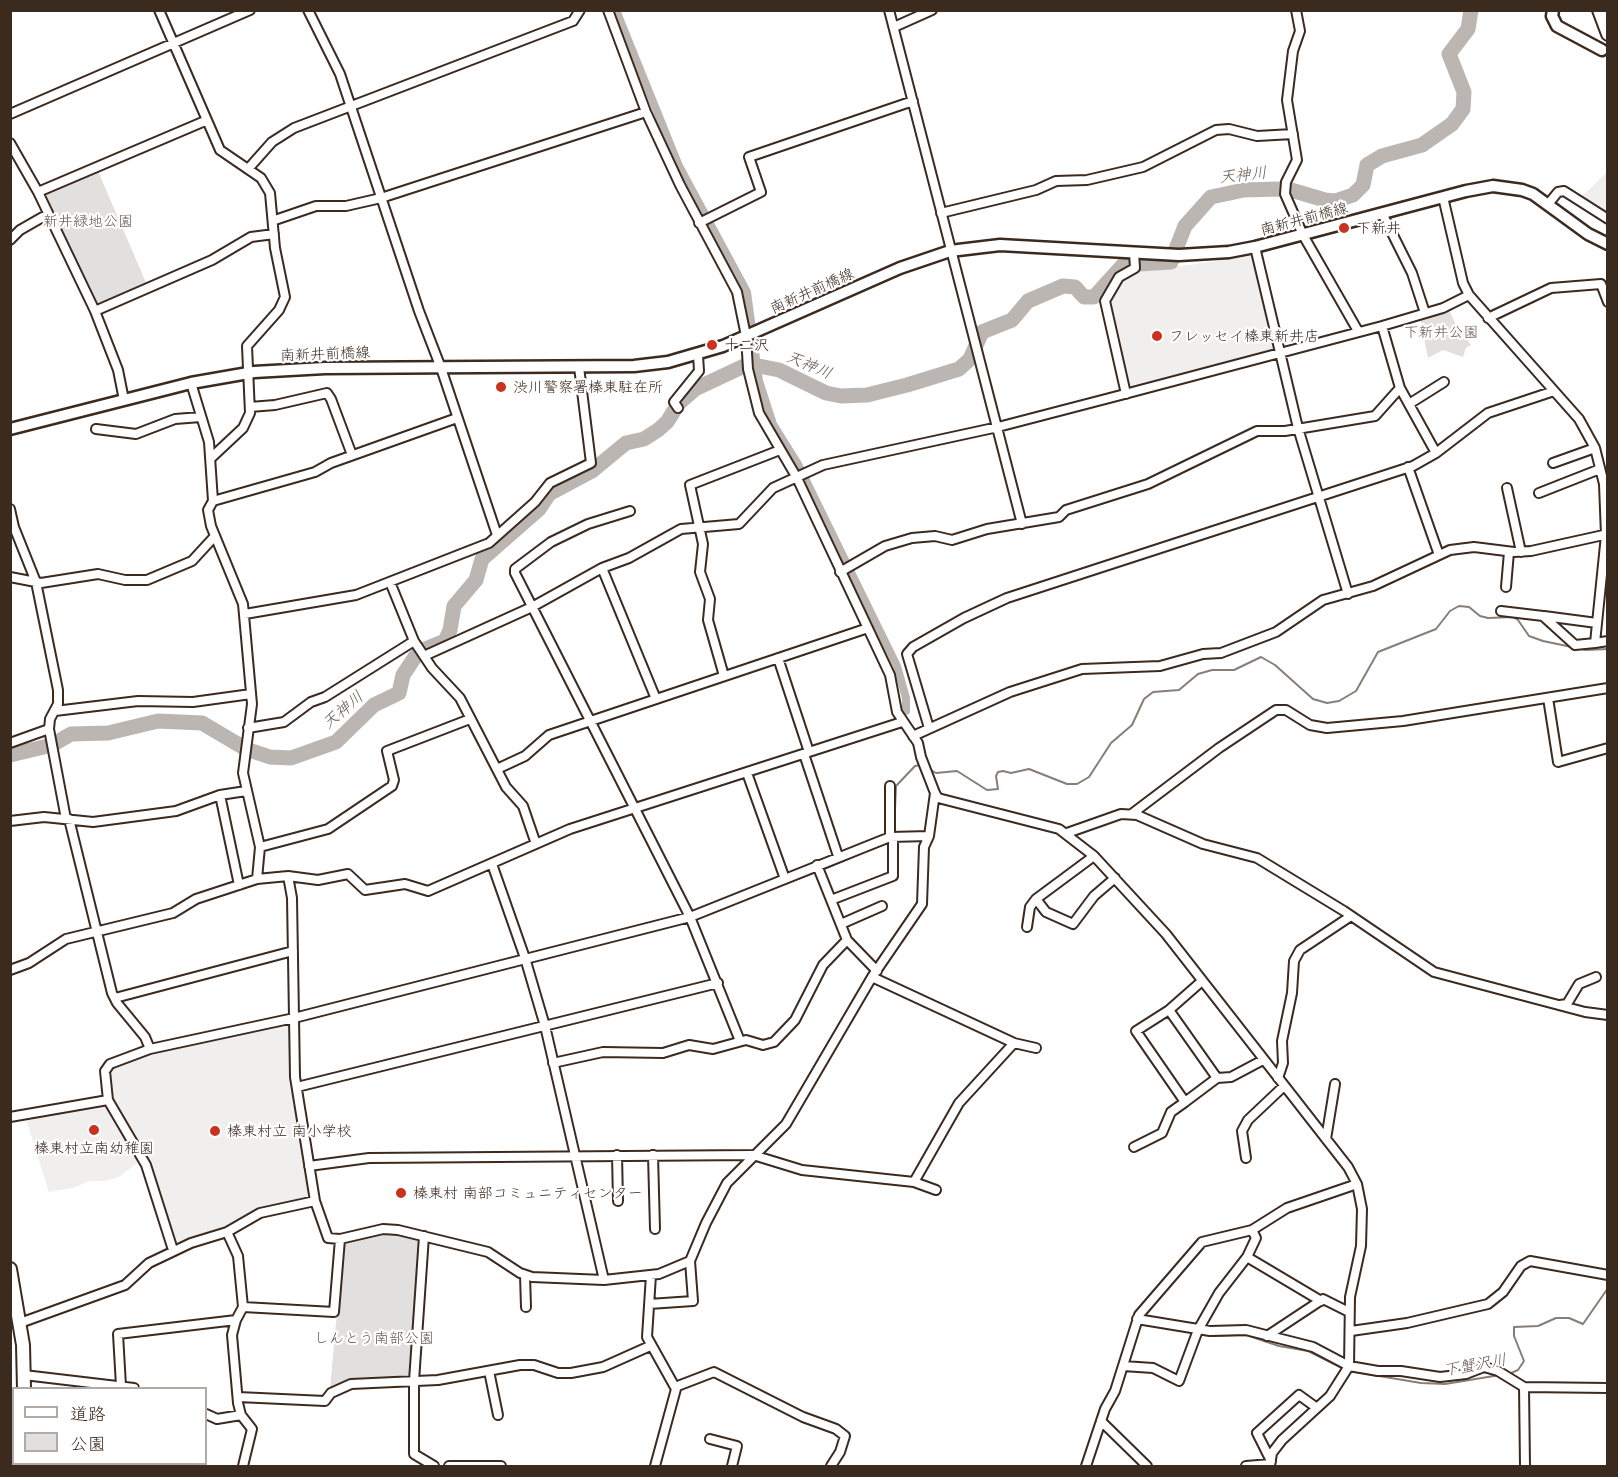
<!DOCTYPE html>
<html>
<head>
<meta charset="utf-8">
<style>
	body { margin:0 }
	#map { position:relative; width:1618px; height:1477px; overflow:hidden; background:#fff; font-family:Mali,"Klee One",sans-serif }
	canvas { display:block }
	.frame { position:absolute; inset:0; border:12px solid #3b2a1e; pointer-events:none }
	.legend { position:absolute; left:12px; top:1387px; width:195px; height:78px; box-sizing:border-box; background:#fff; border:2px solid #b1aaa5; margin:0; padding:8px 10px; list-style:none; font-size:18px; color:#3b2a1e }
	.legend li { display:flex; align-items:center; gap:12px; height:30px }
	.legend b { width:30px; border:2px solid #b1aaa5 }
</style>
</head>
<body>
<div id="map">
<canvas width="1618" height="1477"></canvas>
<div class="frame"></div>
<ul class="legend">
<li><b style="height:8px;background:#fff"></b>道路</li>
<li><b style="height:16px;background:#e2e0de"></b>公園</li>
</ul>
</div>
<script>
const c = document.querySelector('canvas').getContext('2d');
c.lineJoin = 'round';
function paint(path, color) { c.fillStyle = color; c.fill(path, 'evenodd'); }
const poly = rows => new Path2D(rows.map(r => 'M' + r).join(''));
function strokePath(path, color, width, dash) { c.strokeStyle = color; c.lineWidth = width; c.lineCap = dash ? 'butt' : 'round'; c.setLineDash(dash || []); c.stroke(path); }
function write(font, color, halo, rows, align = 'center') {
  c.font = font + ' Mali,"Klee One",sans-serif'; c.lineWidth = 4.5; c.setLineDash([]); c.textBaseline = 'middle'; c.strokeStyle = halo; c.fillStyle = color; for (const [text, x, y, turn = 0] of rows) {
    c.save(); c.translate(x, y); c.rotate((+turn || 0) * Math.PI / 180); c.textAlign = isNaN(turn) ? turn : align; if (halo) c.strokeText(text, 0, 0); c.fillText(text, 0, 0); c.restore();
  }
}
paint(poly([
	[1607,172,1607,214,1582,196],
	[1251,256,1276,350,1132,390,1128,389,1107,304,1116,284,1137,266,1182,266],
	[286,1024,290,1027,292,1082,309,1192,305,1199,261,1209,230,1226,173,1243,149,1161,114,1100,109,1078,113,1068,141,1056],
	[106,1104,136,1154,137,1163,119,1177,105,1181,90,1181,72,1188,49,1192,25,1116]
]), '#f1efee');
paint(poly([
	[96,171,98,171,147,285,98,307,95,307,44,194],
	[1449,310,1458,329,1471,345,1466,348,1463,357,1443,350,1428,358,1420,318],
	[390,1231,421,1239,411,1375,352,1381,330,1389,343,1246,350,1239]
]), '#e2e0de');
strokePath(poly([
	[929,769,936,773,957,771,987,790,998,789,996,776,998,772,1003,771,1011,773,1029,769,1067,784,1077,784,1089,777,1111,743,1132,725,1144,699,1153,692,1179,690,1198,674,1212,670,1234,670,1261,657,1275,665,1313,699,1327,703,1339,701,1356,691,1378,652,1436,629,1450,611,1459,606,1469,607,1480,616,1488,618,1513,617,1518,620,1529,636,1543,641,1586,650,1608,649],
	[894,833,896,786,915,766,921,765],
	[822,870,890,841],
	[718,910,816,872],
	[1209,1336,1246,1335,1279,1346,1308,1351,1344,1369],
	[1349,1371,1421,1383,1445,1384,1500,1375],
	[1509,1374,1518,1370,1524,1361,1514,1336,1514,1327,1538,1326,1556,1318,1569,1318,1583,1324,1608,1288]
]), '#887e77', 2);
strokePath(poly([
	[616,10,679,166,747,292,759,381,773,424,798,464,897,666,906,698,906,711]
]), '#bcb6b3', 8);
strokePath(poly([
	[10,755,52,745,71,734,108,733,158,721,202,723,246,749,270,757,291,758,336,742,374,705,399,693,403,675,415,657,423,650,445,641,450,630,454,606,476,580,482,559,539,509,549,494,592,471,626,443,644,439,658,430,667,422,679,403,695,389,744,366,754,365,779,370,826,393,841,396,867,395,907,385,959,369,970,359,982,332,1012,320,1028,301,1063,286,1075,287,1084,297,1094,297,1123,265,1171,262,1185,226,1211,197,1244,190,1279,189,1291,190,1325,200,1335,201,1353,195,1363,185,1367,165,1382,156,1422,145,1452,124,1463,109,1464,92,1449,54,1468,29,1471,10]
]), '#bcb6b3', 15);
const street = poly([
	[159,10,220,150,261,178,270,193,275,248,285,297,279,310,247,346,250,413,243,428,211,458],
	[308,10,340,74,419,311,441,368,497,535],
	[608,10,646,112,680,185,737,292,746,336,748,369,759,413,797,478,890,675,897,712,918,743,921,757,935,793,938,798,1059,829,1094,856,1166,934,1348,1167,1357,1184,1362,1209,1361,1246,1350,1297,1349,1366,1330,1396,1282,1440,1272,1453,1270,1466],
	[889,10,1022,524],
	[1296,10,1300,31,1293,51,1287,100,1297,160,1286,182,1285,194,1303,235,1358,331],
	[894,27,932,10],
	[10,114,250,10],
	[10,143,38,192,95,311,118,370,124,400],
	[248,169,272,142,294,128,573,21,580,10],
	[38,192,205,121],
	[1443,197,1463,283,1469,295,1579,419,1595,448,1604,484,1606,535,1595,643,1575,645,1543,616,1501,611],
	[1549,203,1558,192,1564,191,1608,219],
	[941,213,1036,190,1056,181,1087,180,1143,167,1216,130,1229,129,1257,136,1293,134],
	[1382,213,1412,273,1425,313],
	[275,220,316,206,346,206,381,198,646,112],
	[699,223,761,192,749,157,913,101],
	[10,240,20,230,48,214],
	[1255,247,1298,428,1348,594],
	[95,311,212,260,251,237,274,234],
	[1488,318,1551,288,1601,284,1608,302],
	[191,383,209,442,213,501,208,510,211,526,243,604,252,704,243,773,260,847,257,879],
	[1400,388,1436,453],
	[1126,394,1105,301,1119,277,1135,268,1134,253],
	[1409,404,1444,382],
	[250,407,275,405,327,393,331,399,352,455],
	[678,408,674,402,699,371,698,355],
	[96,429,136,434,175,419,201,417],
	[1553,463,1595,448],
	[1408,467,1439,555],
	[1507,488,1521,552],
	[1539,493,1600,469],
	[213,501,315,472,331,463,457,418],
	[10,509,14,527,36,582,58,690,58,704,50,719,49,729,66,819],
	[630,511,588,524,551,542,515,569,515,573,690,917,740,1041],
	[602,568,629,558,681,529,739,524,773,488,823,465,998,427,1121,395,1382,326,1443,308,1469,295],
	[840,572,885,546,912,538,935,536,952,540,987,529,1059,517,1066,510,1148,484,1257,431,1285,431,1375,416,1400,388,1382,326],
	[10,577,41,583,98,574,125,580,147,580,192,561,215,536],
	[390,582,414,641,432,668,460,698,506,787,523,806,536,844],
	[1506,587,1509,552],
	[245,614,356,595,489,543,535,502,550,483,591,463,579,367],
	[1544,616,1597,623],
	[1595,643,1608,641],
	[424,656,532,607,602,568,656,699],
	[778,658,809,752],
	[724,676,708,620,710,599,700,572,703,544,690,485,780,450],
	[1548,698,1558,762,1608,748],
	[55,711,138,701,193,702,251,694],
	[248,728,284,722,311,702,325,697,414,641],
	[929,728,907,654,913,647,964,618,1007,598,1413,466,1436,453,1488,413,1554,391],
	[913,736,1010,692,1082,669,1160,666,1203,654,1221,653,1276,632,1323,600,1373,586,1450,550,1474,547,1514,552,1531,551,1608,534],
	[10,743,49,729],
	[804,754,838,856],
	[497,769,525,756,549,735,868,628],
	[747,773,785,879],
	[890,786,890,837],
	[220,795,239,885],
	[1133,813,1219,748,1276,710,1286,710,1310,725,1327,728,1403,721,1608,688],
	[69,819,112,993,117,1003,145,1037,150,1049],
	[10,821,44,817,93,822,176,811,220,795,246,791],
	[1067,833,1121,814,1137,815,1203,844,1257,858,1344,911,1434,972,1585,1012,1608,1015],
	[260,847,328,829,392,786,394,780,387,751,470,719],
	[492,864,525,958,545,1026,604,1280],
	[817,865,847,940,877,971],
	[288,876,292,898,295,1077,315,1201,328,1238,340,1239,383,1229,398,1230,488,1252,520,1273,532,1277,604,1280,659,1274,690,1261,706,1223,727,1183,786,1124,872,977,922,904,924,847,929,836,935,793],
	[1036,899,1046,912,1073,924,1094,896,1115,878],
	[831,900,893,876,893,837],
	[841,924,882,906],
	[1027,927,1030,907,1036,899,1094,856],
	[10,970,29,963,66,939,173,913,196,899,257,879,288,876,318,880,348,874,365,890,405,884,428,891,570,829,902,722],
	[872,977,1014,1043,1036,1048],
	[1202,981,1169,1010,1217,1078,1231,1077,1263,1060],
	[115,998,293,951],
	[1560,1005,1567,1004,1579,984,1596,977],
	[1169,1010,1136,1031,1185,1102,1217,1078],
	[553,1063,603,1052,663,1053,689,1045,713,1049,746,1040,763,1045,774,1042,795,1020,823,965,847,940],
	[1278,1078,1283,1063,1282,1041,1292,993,1294,961,1300,950,1351,916],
	[297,1087,718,983],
	[10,1117,108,1100],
	[1326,1139,1335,1084],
	[1134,1147,1162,1133,1171,1112,1185,1102],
	[617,1155,618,1201],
	[653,1155,655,1229],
	[1246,1158,1242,1131,1248,1120,1284,1086],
	[309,1166,369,1158,753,1155,802,1170,914,1182,936,1190],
	[914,1182,959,1103,1014,1043],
	[424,1236,414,1381,414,1454,434,1466],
	[173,1250,146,1165,108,1100,105,1071,110,1064,150,1049,294,1018,690,917,890,837,929,836],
	[1247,1257,1321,1301],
	[525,1275,526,1307],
	[651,1275,647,1337,676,1389,655,1466],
	[649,1304,693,1301,690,1261],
	[243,1307,334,1312,340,1239],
	[1137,1319,1210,1331,1246,1330,1313,1347,1349,1366,1378,1371,1401,1371,1440,1377,1466,1374,1484,1367,1498,1371,1524,1387,1608,1388],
	[20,1323,125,1285,149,1263,191,1243,227,1232],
	[1351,1331,1407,1323,1488,1304,1503,1292,1521,1266,1530,1261,1608,1275],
	[1267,1336,1323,1299,1349,1312],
	[1123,1366,1153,1368,1179,1381,1198,1330,1219,1293,1247,1257,1256,1238,1252,1230],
	[489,1371,498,1415],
	[24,1375,134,1388],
	[121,1386,118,1334,236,1320],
	[675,1387,714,1372,803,1417,836,1429,845,1436,840,1452,831,1466],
	[1524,1387,1525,1466],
	[238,1397,325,1401,331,1393,351,1384,438,1380,520,1365,534,1365,558,1373,571,1373,603,1367,650,1346],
	[206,1414,217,1419,241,1415],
	[1101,1421,1147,1466],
	[710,1439,737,1446,732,1466],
	[10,1445,14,1445],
	[1271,1461,1257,1433,1299,1395,1317,1408],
	[243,1466,252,1429,241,1415,238,1403,232,1335,236,1320,243,1307,238,1256,227,1232,260,1213,315,1201],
	[449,1466,501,1466],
	[1086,1466,1105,1409,1115,1391,1139,1315,1202,1242,1252,1230,1287,1208,1357,1184],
	[1246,1466,1270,1464]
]);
const secondary = poly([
	[1553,10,1552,16,1557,26,1602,50],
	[10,429,191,383,254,372,325,368,634,366,668,362,723,346,900,268,950,251,1000,245,1179,255,1229,252,1255,247,1466,191,1493,186,1522,190,1533,194,1588,234,1608,244]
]);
const primary = poly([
	[1599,10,1608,34],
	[10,1269,23,1345,24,1388],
	[17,1466,17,1464]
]);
strokePath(street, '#3b2a1e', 12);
strokePath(secondary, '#3b2a1e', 15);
strokePath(primary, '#3b2a1e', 16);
strokePath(street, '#fff', 8);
strokePath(secondary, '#fff', 10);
strokePath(primary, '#fff', 12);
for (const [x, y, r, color] of [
	[1344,228,6,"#c8321e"],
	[1157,336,6,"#c8321e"],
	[712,345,6,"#c8321e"],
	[501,387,6,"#c8321e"],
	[94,1130,6,"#c8321e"],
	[215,1131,6,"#c8321e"],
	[401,1193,6,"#c8321e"]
]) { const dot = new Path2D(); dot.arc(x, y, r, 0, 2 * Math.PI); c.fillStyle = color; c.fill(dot); strokePath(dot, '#fff', 2); }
write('15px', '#3b2a1e', '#fff', [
	["南新井前橋線",1304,219,-15],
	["南新井前橋線",812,291,-24],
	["南新井前橋線",325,354,-2]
]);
write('15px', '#65584e', '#fff', [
	["新井緑地公園",88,221],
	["下新井公園",1441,332],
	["しんとう南部公園",374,1338]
]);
write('15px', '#3b2a1e', '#fff', [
	["下新井",1356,228],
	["フレッセイ榛東新井店",1169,336],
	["十二沢",724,345],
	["渋川警察署榛東駐在所",513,387],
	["榛東村立 南小学校",227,1131],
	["榛東村立南幼稚園",94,1148,"center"],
	["榛東村 南部コミュニティセンター",413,1193]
], 'left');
write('italic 16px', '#685b52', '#fff', [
	["天神川",1243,175,-6],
	["天神川",809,365,23],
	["天神川",343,710,-41],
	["下蟹沢川",1475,1365,-10]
]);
</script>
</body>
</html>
